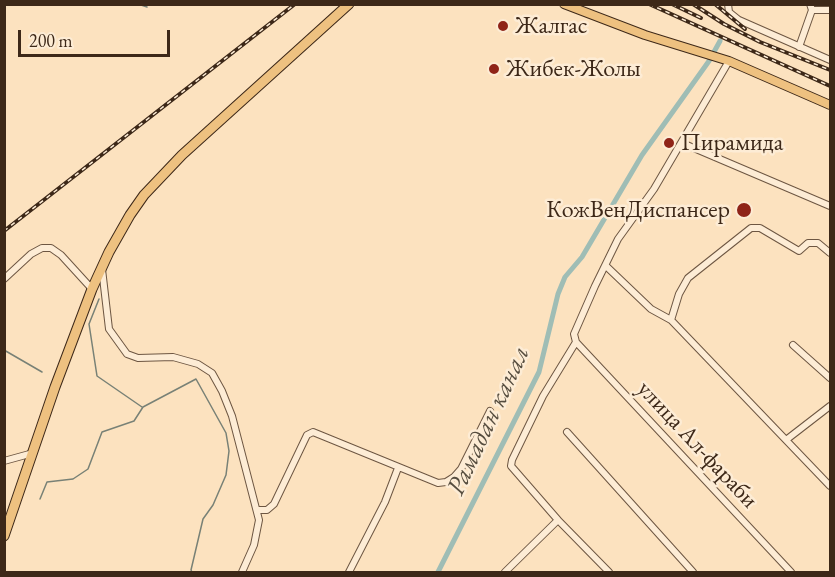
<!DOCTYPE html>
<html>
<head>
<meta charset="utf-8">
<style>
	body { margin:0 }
	#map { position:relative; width:835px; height:577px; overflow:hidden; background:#fce2bf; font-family:"EB Garamond",serif }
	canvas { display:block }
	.frame { position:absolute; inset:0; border:6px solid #3d2818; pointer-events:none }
	.scale { position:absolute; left:18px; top:30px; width:152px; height:27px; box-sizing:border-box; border:3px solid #3d2818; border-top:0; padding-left:8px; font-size:18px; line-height:21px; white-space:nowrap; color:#3d2818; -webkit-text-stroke:4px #fdecd5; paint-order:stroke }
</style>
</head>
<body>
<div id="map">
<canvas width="835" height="577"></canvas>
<div class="frame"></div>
<div class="scale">200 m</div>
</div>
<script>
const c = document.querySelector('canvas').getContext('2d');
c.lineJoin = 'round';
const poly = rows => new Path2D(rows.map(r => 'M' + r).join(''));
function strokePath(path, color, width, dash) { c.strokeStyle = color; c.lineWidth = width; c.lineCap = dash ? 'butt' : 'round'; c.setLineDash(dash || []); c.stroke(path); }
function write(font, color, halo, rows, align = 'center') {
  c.font = font + ' "EB Garamond",serif'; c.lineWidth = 5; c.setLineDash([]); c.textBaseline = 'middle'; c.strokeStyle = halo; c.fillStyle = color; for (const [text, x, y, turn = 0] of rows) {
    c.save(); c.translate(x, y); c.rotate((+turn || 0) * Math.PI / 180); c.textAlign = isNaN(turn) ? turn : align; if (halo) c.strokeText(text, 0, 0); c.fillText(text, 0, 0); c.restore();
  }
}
strokePath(poly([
	[138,4,147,7],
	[99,299,89,324,97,376,142,407],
	[4,350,42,372],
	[40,499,47,482,73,479,88,469,102,432,134,421,143,407,196,379,226,433,229,451,226,475,213,505,203,519,191,570,192,572]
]), '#788176', 1.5);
strokePath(poly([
	[438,572,539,372,558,294,565,277,582,257,642,155,709,61,720,41]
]), '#9fbdb5', 5);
const minor = poly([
	[728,4,729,12,739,20,830,60],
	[812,10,830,10],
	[799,47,812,10,810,4],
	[682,143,830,206],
	[606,266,651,309,671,320,830,486],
	[102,269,109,329,127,354,138,358,173,357,198,364,212,373,222,391,232,416,259,520,254,545,242,572],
	[4,279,31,254,42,248,51,248,61,255,92,289],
	[671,320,679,294,688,278,751,228,760,228,799,251,808,243,818,243,830,253],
	[576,342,791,572],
	[793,345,830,378],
	[567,432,693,572],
	[786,440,830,406],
	[4,461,33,453],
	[257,510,267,510,274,504,307,435,313,432,438,483,446,482,454,477,461,469,490,411],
	[558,520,609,572],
	[349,572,385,502,398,468],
	[505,572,558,520,511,466,512,460,543,396,576,342,574,334,595,286,618,239,654,189,729,61]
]);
const major = poly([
	[564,4,645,35,729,61,830,105]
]);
const highway = poly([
	[4,536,55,387,92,289,109,252,130,215,144,195,182,155,349,4]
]);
strokePath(minor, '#6d5642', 8);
strokePath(major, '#3d2818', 10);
strokePath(highway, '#3d2818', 11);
strokePath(minor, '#fdecd5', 6);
strokePath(major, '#eec180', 8);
strokePath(highway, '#eec180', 9);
const rail = poly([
	[649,4,830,86],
	[672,4,701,18],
	[693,4,724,24,760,42,830,70],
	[715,4,745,29],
	[4,231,295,4]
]);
strokePath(rail, '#3d2818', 4);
strokePath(rail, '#fdecd5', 1.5, [4.5]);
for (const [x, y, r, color] of [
	[503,26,6,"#8f2418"],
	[494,69,6,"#8f2418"],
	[669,143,6,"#8f2418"],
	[744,210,8,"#8f2418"]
]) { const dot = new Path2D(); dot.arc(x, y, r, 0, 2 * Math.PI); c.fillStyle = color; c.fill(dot); strokePath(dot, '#fdecd5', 2); }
write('24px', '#3d2818', '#fdecd5', [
	["Жалгас",515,26],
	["Жибек-Жолы",506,69],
	["Пирамида",681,143],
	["КожВенДиспансер",730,210,"right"]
], 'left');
write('24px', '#3d2818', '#fdecd5', [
	["улица Ал-фараби",697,445,47]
]);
write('italic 26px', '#564d3f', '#fdecd5', [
	["Рамадан канал",489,421,-65]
]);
</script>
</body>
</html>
